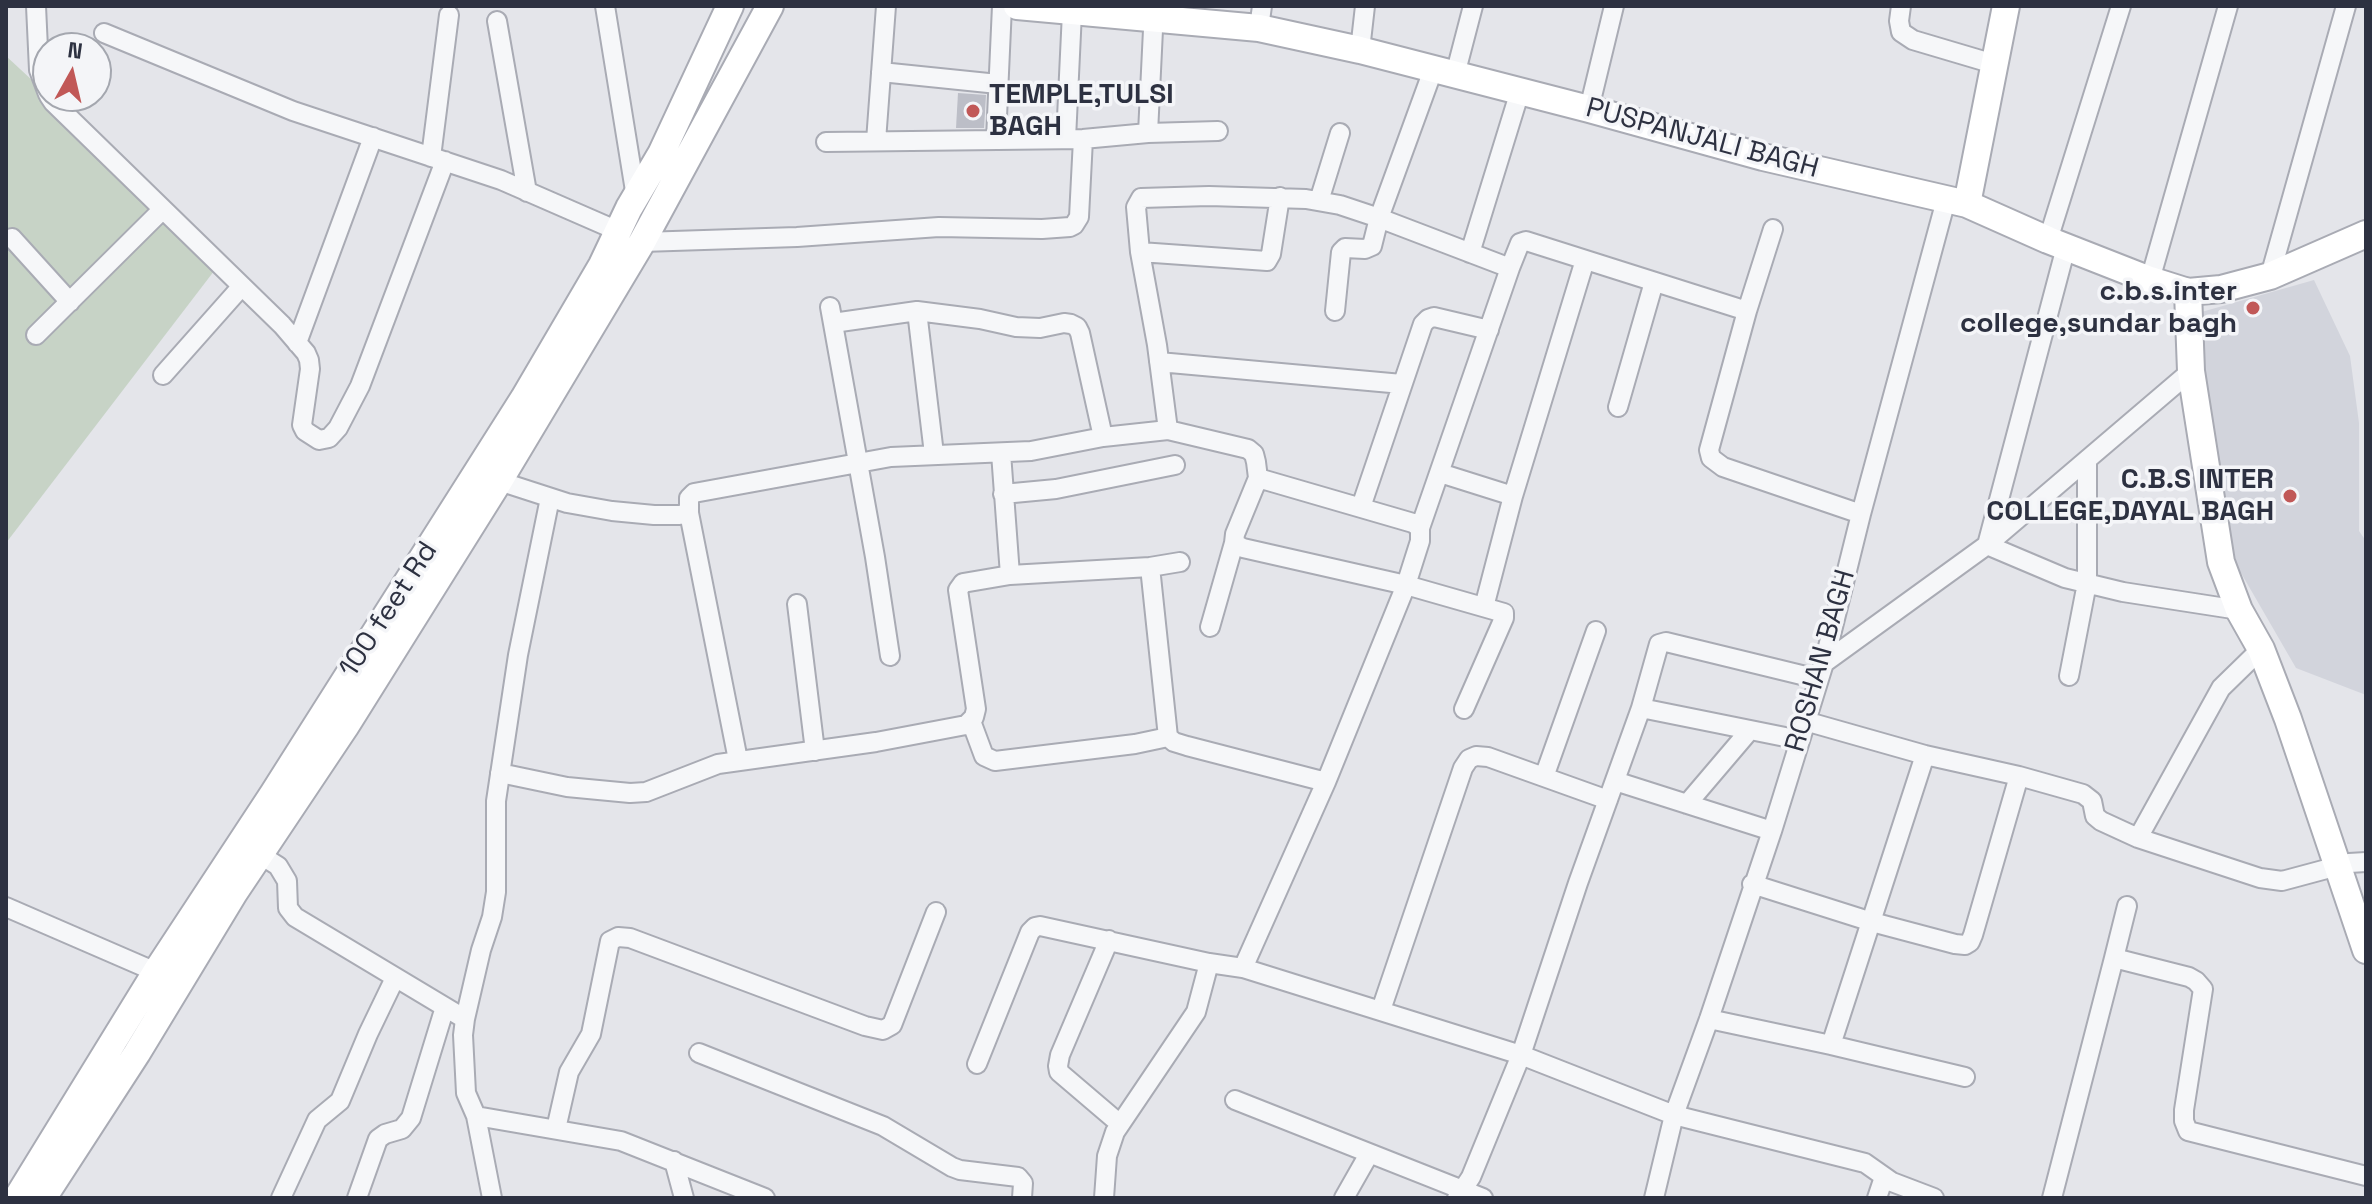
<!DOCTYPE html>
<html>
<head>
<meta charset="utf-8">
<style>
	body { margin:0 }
	#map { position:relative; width:2372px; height:1204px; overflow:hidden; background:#e4e5ea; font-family:"Space Grotesk",sans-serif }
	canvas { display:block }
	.frame { position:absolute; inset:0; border:8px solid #2d3141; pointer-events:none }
	.north { position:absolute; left:32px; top:32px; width:80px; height:80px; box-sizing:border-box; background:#f4f5f8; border:2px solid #a4a7af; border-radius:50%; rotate:8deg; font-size:22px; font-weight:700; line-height:32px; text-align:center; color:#2d3141 }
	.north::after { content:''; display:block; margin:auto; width:28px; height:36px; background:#c15857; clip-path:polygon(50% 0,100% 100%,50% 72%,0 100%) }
</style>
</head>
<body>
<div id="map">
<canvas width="2372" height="1204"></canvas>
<div class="frame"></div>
<div class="north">N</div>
</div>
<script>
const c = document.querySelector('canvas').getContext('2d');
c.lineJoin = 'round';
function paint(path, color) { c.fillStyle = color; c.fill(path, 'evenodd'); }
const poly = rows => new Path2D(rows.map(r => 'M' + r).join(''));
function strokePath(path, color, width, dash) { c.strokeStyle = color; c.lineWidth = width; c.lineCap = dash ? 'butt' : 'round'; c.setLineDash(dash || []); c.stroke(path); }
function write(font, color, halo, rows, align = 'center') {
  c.font = font + ' "Space Grotesk",sans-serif'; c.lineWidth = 7; c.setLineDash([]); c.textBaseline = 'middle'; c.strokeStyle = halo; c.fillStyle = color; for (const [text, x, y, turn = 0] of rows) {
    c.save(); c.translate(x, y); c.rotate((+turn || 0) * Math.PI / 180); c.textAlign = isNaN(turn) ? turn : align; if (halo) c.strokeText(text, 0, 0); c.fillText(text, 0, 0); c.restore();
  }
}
paint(poly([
	[2314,280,2350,356,2359,423,2359,531,2366,541,2366,695,2296,668,2237,566,2214,460,2191,367,2198,313]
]), '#d2d4dc');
paint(poly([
	[6,56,224,258,6,543]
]), '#c7d3c6');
paint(poly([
	[958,93,986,95,984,128,956,128]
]), '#bcbec7');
const street = poly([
	[36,6,39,70,48,94],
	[605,6,636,197],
	[1901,6,1899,21,1901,32,1913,40,1994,64],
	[1154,9,1148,133,1218,131],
	[497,21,527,192],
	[1259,28,1262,6],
	[104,33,293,111,501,180,618,231],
	[1360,50,1365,6],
	[881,72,998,84],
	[1455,75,1473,6],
	[49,96,53,102,282,325,306,353,309,360,310,369,302,425,305,431,319,440,329,438,338,428,360,386,445,161],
	[1589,109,1614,6],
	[996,139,1002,6],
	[1066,139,1072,12],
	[876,141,886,6],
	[826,142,1083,139,1148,133],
	[431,157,449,15],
	[1319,201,1340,133],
	[12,238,70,302],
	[2048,240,2121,6],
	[642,242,797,237,939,227,1042,229,1070,227,1074,225,1079,217,1083,139],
	[1140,252,1267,261,1271,254,1280,197],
	[1470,253,1520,91],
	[2270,276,2346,6],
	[2150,280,2228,6],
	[830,307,875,557,890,656],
	[917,311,934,454],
	[1335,311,1341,252,1345,248,1365,249,1372,246,1379,218,1433,70],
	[1747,311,1709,450,1711,458,1723,467,1861,514],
	[833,323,917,311,980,319,1016,327,1040,328,1064,323,1071,324,1077,327,1080,333,1103,437],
	[36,335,163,209],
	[297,343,373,137],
	[1159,362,1402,384],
	[2191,371,1987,545,2065,578,2123,592,2239,610],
	[163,375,242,286],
	[1618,407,1654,282],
	[1001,453,1010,575],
	[1440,473,1513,496,1585,260],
	[1258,478,1413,523,1420,528,1420,541,1406,585,1243,548,1234,543,1235,534,1258,478,1256,462,1254,454,1248,449,1168,430,1157,345,1140,252,1136,207,1141,198,1209,196,1306,199,1340,205,1379,218,1510,268,1520,243,1526,241,1747,311,1773,229],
	[499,481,567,503,612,511,654,515,679,515,689,513],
	[1003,494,1056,489,1175,465],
	[1361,507,1423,324,1428,319,1434,317,1489,330],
	[1420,528,1510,268],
	[1150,567,1168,737,1174,742,1187,746,1326,782],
	[797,604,815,751],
	[1484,607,1513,496],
	[1210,627,1234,543],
	[1824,663,1987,545,2066,247],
	[2069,676,2087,583,2087,460],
	[971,721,984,756,995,761,1135,744,1168,737],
	[1805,721,1925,755,2019,776,2083,794,2092,801,2095,816,2101,821,2138,838,2260,878,2282,881,2349,863,2366,862],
	[1800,740,1641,708,1659,644,1666,642,1818,679],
	[738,760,689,513,689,498,694,493,891,457,1031,451,1103,437,1168,430],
	[500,773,567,787,630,793,646,792,718,764,876,742,966,725,974,717,976,709,958,590,963,583,1010,575,1150,567,1180,562],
	[1544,777,1596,631],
	[1615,781,1772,831],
	[1687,804,1750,730],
	[2138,838,2221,688,2261,649],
	[259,854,278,866,287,881,288,908,295,917,465,1019,481,950,492,917,496,892,496,801,518,655,550,498],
	[1752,884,1872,922,1955,944,1965,945,1970,942,1973,935,2019,776],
	[6,907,156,972],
	[1109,940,1060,1055,1058,1066,1059,1072,1120,1124],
	[2114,958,2127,906],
	[1243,968,1326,782,1406,585,1504,613,1504,618,1464,709],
	[1381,1010,1463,768,1469,759,1476,756,1488,757,1608,800],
	[465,1019,463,1035,466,1093,476,1116],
	[1709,1019,1831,1045,1925,755],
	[1831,1045,1965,1077],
	[699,1053,883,1126,952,1167,960,1170,1018,1177,1023,1183,1022,1198],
	[977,1064,1030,932,1035,927,1040,926,1209,963],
	[1235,1100,1483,1198],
	[556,1129,569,1072,591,1034,610,941,618,937,630,938,865,1026,883,1030,892,1025,936,912],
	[674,1161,684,1198],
	[281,1198,317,1120,340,1101,368,1034,395,978],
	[357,1198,378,1139,385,1134,402,1129,411,1118,445,1007],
	[492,1198,476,1116,621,1141,765,1198],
	[1104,1198,1107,1156,1115,1132,1196,1012,1209,963,1243,968,1521,1055,1674,1115,1865,1163,1892,1182,1934,1198],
	[1344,1198,1369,1154],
	[1457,1198,1471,1177,1521,1055,1578,883,1641,708],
	[1654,1198,1674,1115,1709,1019,1772,831,1824,663,1861,514,1946,200],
	[1877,1198,1884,1177],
	[2052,1198,2114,958,2189,977,2196,981,2203,989,2184,1110,2184,1121,2188,1131,2366,1176]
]);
const secondary = poly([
	[1017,6,1259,28,1360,50,1589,109,1763,157,1967,204,2048,240,2150,280,2188,292,2221,289,2270,276,2366,234],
	[1967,204,2006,6],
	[2188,292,2191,371,2221,562,2239,610,2261,649,2288,719,2366,950],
	[17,1198,156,972,273,794,524,398,602,265,629,208,661,154,730,6],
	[43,1198,137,1053,234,893,345,727,499,481,642,242,770,6]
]);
strokePath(street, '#a9abb4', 22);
strokePath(secondary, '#a9abb4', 30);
strokePath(street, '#f6f7f9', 18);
strokePath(secondary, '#fff', 26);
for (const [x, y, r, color] of [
	[973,111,8,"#c15857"],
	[2253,308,8,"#c15857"],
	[2290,496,8,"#c15857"]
]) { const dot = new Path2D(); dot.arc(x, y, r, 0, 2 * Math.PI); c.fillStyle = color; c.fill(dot); strokePath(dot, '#f4f5f8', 3); }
write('bold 28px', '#2d3141', '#f4f5f8', [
	["TEMPLE,TULSI",989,95,"left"],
	["BAGH",989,127,"left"],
	["c.b.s.inter",2237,292],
	["college,sundar bagh",2237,324],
	["C.B.S INTER",2274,480],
	["COLLEGE,DAYAL BAGH",2274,512]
], 'right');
write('28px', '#2d3141', '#f4f5f8', [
	["PUSPANJALI BAGH",1702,139,15],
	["100 feet Rd",389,610,-57],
	["ROSHAN BAGH",1821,661,-74]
]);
</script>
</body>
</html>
